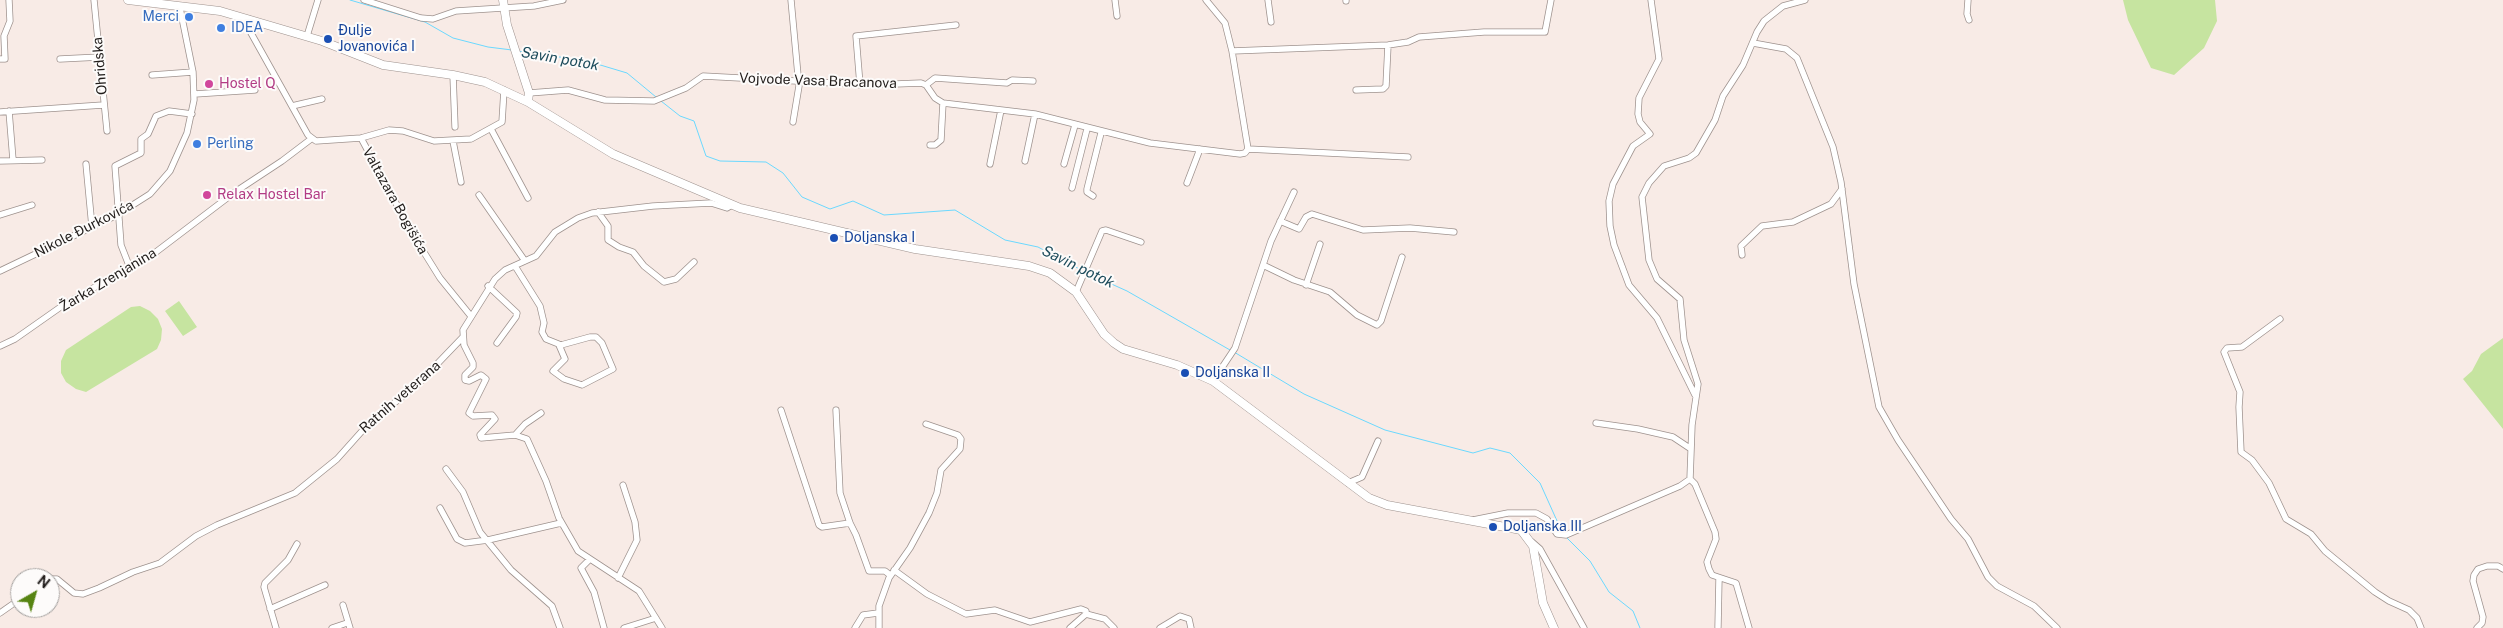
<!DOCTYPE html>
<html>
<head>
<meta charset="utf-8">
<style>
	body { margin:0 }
	#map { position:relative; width:2503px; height:628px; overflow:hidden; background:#f8ebe6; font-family:"Public Sans",sans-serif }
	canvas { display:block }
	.north { position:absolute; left:10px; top:568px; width:50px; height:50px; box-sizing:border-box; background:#fdfbfa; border:1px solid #a5a2a0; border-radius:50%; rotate:38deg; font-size:14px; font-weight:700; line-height:20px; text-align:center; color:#201c1a }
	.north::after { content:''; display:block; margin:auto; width:18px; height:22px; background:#578412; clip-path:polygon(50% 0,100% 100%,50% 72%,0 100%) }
</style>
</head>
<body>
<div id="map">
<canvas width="2503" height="628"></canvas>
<div class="north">N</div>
</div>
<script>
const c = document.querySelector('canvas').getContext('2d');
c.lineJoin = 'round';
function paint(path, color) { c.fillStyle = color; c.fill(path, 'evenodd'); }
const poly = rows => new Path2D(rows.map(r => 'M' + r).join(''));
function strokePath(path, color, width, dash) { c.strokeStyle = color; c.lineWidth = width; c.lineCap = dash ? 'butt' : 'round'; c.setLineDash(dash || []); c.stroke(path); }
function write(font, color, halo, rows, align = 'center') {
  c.font = font + ' "Public Sans",sans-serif'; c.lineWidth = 4; c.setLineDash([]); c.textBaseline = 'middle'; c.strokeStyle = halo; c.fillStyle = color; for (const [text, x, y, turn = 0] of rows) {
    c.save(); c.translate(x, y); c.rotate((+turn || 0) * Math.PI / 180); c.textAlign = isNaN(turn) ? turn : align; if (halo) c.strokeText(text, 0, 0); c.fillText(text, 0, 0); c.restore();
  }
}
paint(poly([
	[2123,0,2215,0,2217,21,2204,48,2174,75,2151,68,2128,20],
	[179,301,197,327,183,336,165,311],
	[140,306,150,311,158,319,162,329,161,340,157,349,86,392,76,389,66,382,61,373,61,361,66,350,131,307],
	[2503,338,2503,429,2463,379,2472,371,2481,354]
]), '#c6e4a0');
strokePath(poly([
	[350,0,425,22,453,38,488,47,512,50],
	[518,51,587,61,627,73,656,97],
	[661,101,680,116,694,121,706,156,720,161,766,162,783,173,802,197,830,209,853,201,884,215,955,210,1005,240,1038,247,1083,271],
	[1087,273,1127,291,1230,350],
	[1234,352,1304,394,1385,430,1473,453,1490,448,1510,453,1540,483,1562,532],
	[1566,537,1590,561,1609,592,1633,611,1640,628]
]), '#6bd8fe', 1);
const street = poly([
	[94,0,107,131],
	[364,0,421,18,433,19,456,11,534,6,563,0],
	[791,0,799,86,793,122],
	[1115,0,1117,16],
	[1206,0,1225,23,1232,51,1248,149],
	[1268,0,1271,22],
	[1346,0,1346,1],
	[1651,0,1659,59,1639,98,1638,114,1640,122,1650,134,1633,146,1613,184,1609,201,1610,226,1614,245,1629,285,1657,318,1695,395],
	[1968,0,1967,14,1969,20],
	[249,19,251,33,308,135,316,141,361,138,389,130,403,131,434,141,471,139,502,122,504,90],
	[307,36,318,0],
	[1753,43,1786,49,1797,58,1833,147,1841,182,1854,284,1879,407,1898,440,1951,519,1968,539,1988,577,1997,586,2034,606,2057,628],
	[1232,51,1388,45,1408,42,1419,37,1484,32,1545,32,1551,0],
	[0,59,5,59,4,36,10,21,9,0],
	[60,59,100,57],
	[152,75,193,72],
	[453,75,455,127],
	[860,85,856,36,956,25],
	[926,85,935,78,1007,83,1012,80,1033,81],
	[1356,90,1383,89,1386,86,1388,45],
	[529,93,568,90,605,100,654,101,686,88,703,76,870,85,921,83,926,85,935,98,943,103,1035,114,1150,143,1240,154,1245,153,1248,149],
	[195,94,255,90],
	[292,106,322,99],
	[9,111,13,160],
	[0,112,103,105],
	[491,129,528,198],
	[361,138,412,233,440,278,470,315],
	[453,141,461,182],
	[930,145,935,145,941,140,943,103],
	[1248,149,1408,157],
	[0,161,42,160],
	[1025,161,1035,114],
	[86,164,92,227],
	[990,164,1001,110],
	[1064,164,1075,125],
	[1187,183,1200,149],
	[1072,188,1087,129],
	[479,195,525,261],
	[1093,196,1087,192,1087,189,1101,133],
	[598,212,608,226,608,240,619,247,633,252,644,266,664,282,676,279,694,262],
	[0,215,32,205],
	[1280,221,1299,229,1306,217,1312,214,1363,230,1410,228,1454,232],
	[1742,255,1741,246,1762,226,1793,222,1831,204,1842,189],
	[1263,265,1294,280,1330,292,1357,315,1377,325,1381,321,1402,257],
	[515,266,540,306,544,323,542,332,546,339,561,345,590,337,596,337,602,343,613,369,582,385,564,379,553,371,565,359,559,345],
	[130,268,121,245,115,166,141,153,141,139,148,134,156,116,169,111,192,114],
	[0,271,117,215,150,194,170,171,187,133,194,100,193,72,180,8],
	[1306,285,1320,244],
	[488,286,517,313,516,317,497,343],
	[1076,292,1102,231,1106,230,1141,242],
	[2280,319,2242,347,2227,348,2224,352,2240,392,2239,407,2241,452,2252,460,2269,483,2286,519,2311,534,2325,551,2375,592,2389,601,2409,610,2417,618,2421,628],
	[0,346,15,339,62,306,156,252,235,192,282,161,311,139],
	[1213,381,1235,348,1271,241,1294,192],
	[781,410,819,525,822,527,850,523],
	[836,410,840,493,850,523,856,535,869,571,885,571,890,575],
	[1596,423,1638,429,1673,437,1691,449],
	[515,435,525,424,541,413],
	[446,469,463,492,480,532,511,570,552,606,560,628],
	[1690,479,1695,484,1715,532,1716,539,1707,562,1709,569,1712,575,1736,583,1749,628],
	[1348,483,1362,477,1378,441],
	[440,508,457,539,465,543,488,540,561,523],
	[1473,520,1508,513,1536,513,1547,519,1557,534,1566,535,1680,486,1690,479,1692,425,1698,384,1684,340,1680,299,1657,279,1649,260,1642,197,1649,183,1664,166,1689,158,1696,153,1715,120,1723,96,1743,65,1757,32,1764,21,1783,6,1805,0],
	[1532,542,1540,549,1584,628],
	[589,560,581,568,594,592,604,628],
	[894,570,927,594,966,614,995,610,1030,622,1081,609,1086,611,1086,614,1070,628],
	[618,578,637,540,635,522,623,485],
	[50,579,57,579,74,593,83,594,99,588,133,572,160,563,196,536,217,525,295,493,337,459,371,421,416,386,463,337],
	[343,605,350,628],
	[270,609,325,585],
	[0,613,20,599],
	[1086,614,1105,619,1114,628],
	[1718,627,1719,578],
	[276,628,264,587,265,583,288,560,297,544],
	[332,628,347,623],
	[624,628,656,618],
	[662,628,639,591,578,551,559,518,546,481,527,439,515,435,481,438,480,435,495,419,492,415,473,416,469,413,486,379,481,375,469,381,465,380,465,375,473,367,473,363,464,345,463,330,495,279,505,270,536,256,555,232,578,218,592,213,653,206,711,203,727,208,732,205],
	[855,628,863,615,878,613],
	[879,628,879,606,889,578,910,548,929,513,937,493,941,470,960,449,961,439,958,435,926,424],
	[1160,628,1180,616,1189,619,1191,628],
	[2477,628,2482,623,2483,617,2473,581,2474,575,2478,569,2487,566,2498,566,2503,569]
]);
const secondary = poly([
	[128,0,220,11,322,41,383,65,453,75,485,82,528,102,613,154,740,208,915,249,1029,266,1050,273,1076,292,1104,334,1114,343,1123,349,1177,365,1213,381,1369,498,1387,505,1521,530,1533,546,1543,603,1554,628],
	[503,0,507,25,529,93,528,102]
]);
strokePath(street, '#9e928e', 7);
strokePath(secondary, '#9e928e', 9);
strokePath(street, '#fff', 5.5);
strokePath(secondary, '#fff', 8);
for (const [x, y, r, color] of [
	[189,17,5,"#3f7fe0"],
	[221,28,5,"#3f7fe0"],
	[328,39,5,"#1a4fb4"],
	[209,84,5,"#d1479c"],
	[197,144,5,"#3f7fe0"],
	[207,195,5,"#d1479c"],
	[834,238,5,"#1a4fb4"],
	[1185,373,5,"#1a4fb4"],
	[1493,527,5,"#1a4fb4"]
]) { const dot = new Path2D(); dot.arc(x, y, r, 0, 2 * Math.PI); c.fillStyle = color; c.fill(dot); strokePath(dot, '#fdfbfa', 2); }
write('14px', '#366cbe', '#fdfbfa', [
	["Merci",179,17,"right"],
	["IDEA",231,28],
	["Perling",207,144]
], 'left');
write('14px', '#164399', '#fdfbfa', [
	["Đulje",338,31],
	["Jovanovića I",338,47],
	["Doljanska I",844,238],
	["Doljanska II",1195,373],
	["Doljanska III",1503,527]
], 'left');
write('14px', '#201c1a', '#fdfbfa', [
	["Ohridska",100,66,-95],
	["Vojvode Vasa Bracanova",818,81,2],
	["Valtazara Bogišića",395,201,61],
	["Nikole Đurkovića",84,229,-27],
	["Žarka Zrenjanina",108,280,-31],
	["Ratnih veterana",400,397,-41]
]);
write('14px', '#b23c85', '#fdfbfa', [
	["Hostel Q",219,84],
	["Relax Hostel Bar",217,195]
], 'left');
write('italic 15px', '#1d4c5c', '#fdfbfa', [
	["Savin potok",560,59,10],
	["Savin potok",1078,267,26]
]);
</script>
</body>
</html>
